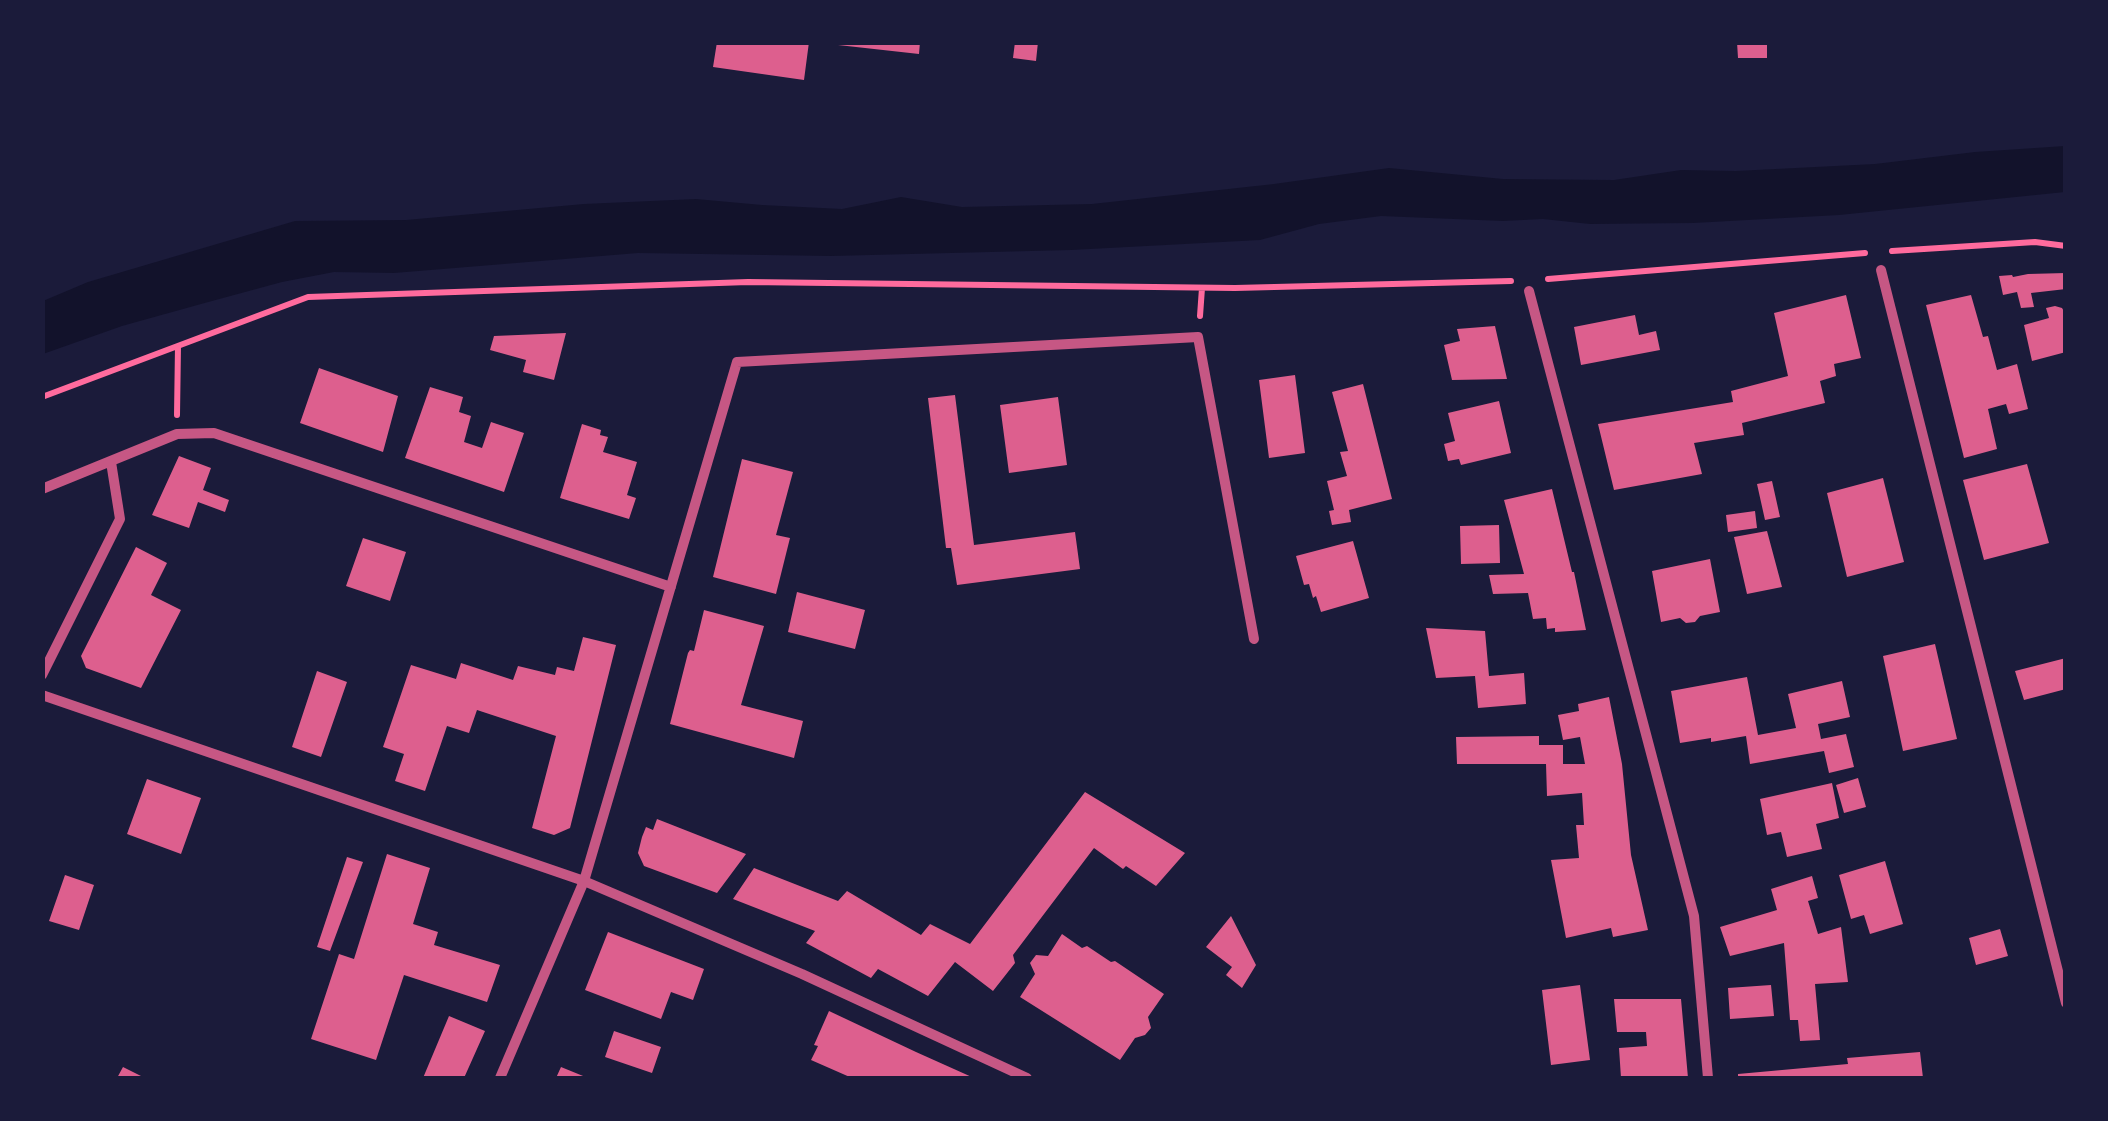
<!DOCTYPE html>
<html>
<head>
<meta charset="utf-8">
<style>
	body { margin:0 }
	#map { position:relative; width:2108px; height:1121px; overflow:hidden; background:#1b1b3a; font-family:"Sofia Sans Condensed",sans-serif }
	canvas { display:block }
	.frame { position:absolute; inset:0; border:45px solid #1b1b3a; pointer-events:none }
</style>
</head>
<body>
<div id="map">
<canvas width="2108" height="1121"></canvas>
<div class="frame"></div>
</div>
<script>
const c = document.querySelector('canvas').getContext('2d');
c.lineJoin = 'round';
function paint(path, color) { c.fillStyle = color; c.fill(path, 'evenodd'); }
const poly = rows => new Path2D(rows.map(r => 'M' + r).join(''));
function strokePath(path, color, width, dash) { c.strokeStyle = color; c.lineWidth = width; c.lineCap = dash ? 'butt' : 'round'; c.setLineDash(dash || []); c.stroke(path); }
paint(poly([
	[2065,146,2065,192,1839,215,1693,223,1590,224,1543,219,1503,221,1381,216,1319,224,1260,240,1071,250,831,256,638,253,394,273,334,272,282,282,201,304,122,326,43,354,43,301,88,282,295,221,406,220,584,204,696,199,762,205,842,209,901,197,962,207,1092,204,1274,184,1389,168,1503,179,1614,180,1681,170,1736,171,1875,164,1975,152]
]), '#12122b');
paint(poly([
	[717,42,809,42,804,80,713,67],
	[839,42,920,42,919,54,838,45],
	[1015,42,1038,42,1036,61,1013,58],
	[1737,42,1767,42,1767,58,1738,58],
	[2066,273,2066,289,2031,293,2034,307,2021,308,2017,292,2003,295,1999,276,2012,275,2013,277,2028,274],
	[1846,295,1861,358,1834,364,1836,376,1820,381,1825,403,1742,423,1744,435,1694,443,1702,474,1614,490,1598,424,1733,402,1731,391,1788,376,1774,313],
	[1971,295,1983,337,1988,336,1997,370,2017,364,2028,409,2009,414,2006,404,1988,409,1997,449,1964,458,1926,305],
	[2055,306,2062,308,2066,315,2066,352,2032,361,2024,325,2049,318,2046,308],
	[1635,315,1639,335,1656,331,1660,350,1581,365,1574,327],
	[1495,326,1507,379,1452,380,1444,345,1460,341,1457,329],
	[566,333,554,380,523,372,526,360,490,350,494,336],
	[319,368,398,396,383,452,300,423],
	[1295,375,1305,453,1269,458,1259,380],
	[1363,384,1392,499,1349,510,1351,522,1332,525,1329,511,1334,510,1327,481,1347,476,1340,452,1348,451,1332,392],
	[430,387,463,397,459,412,471,416,464,442,482,448,491,422,524,433,504,492,405,458],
	[955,395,974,545,1075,532,1080,569,957,585,951,548,946,548,928,398],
	[1058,397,1067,465,1009,473,1000,405],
	[1499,401,1511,453,1461,465,1459,459,1448,461,1444,444,1455,441,1448,413],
	[582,424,601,430,600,435,608,437,603,452,637,462,627,495,636,498,629,519,560,498],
	[179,456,211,468,203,490,229,500,225,512,198,502,189,528,152,515],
	[742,459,793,472,776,535,790,538,776,594,713,577],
	[2027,464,2049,543,1984,560,1963,480],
	[1883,478,1904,562,1847,577,1827,493],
	[1772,481,1780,517,1765,520,1757,484],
	[1552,489,1572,572,1574,572,1586,630,1555,632,1555,628,1547,629,1546,618,1533,619,1528,593,1493,594,1489,575,1524,574,1504,500],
	[1755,511,1757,528,1728,532,1726,515],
	[1499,525,1500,563,1461,564,1460,526],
	[1767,531,1782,587,1747,594,1734,537],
	[363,538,406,552,390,601,346,586],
	[1353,541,1369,598,1321,612,1316,596,1313,598,1309,584,1304,585,1296,556],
	[136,547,167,563,151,595,181,610,141,688,86,668,81,656],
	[1710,559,1720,612,1700,616,1695,622,1686,623,1680,618,1661,622,1652,571],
	[797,592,865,610,855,649,788,632],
	[704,610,764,626,741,705,803,721,794,758,670,724,688,653,690,650,694,651],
	[1426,628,1485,631,1489,676,1524,673,1526,704,1478,708,1475,676,1436,678],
	[583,637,616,645,570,828,554,835,532,828,556,736,477,710,469,733,447,726,425,791,395,781,404,754,383,747,411,665,456,679,461,663,513,680,518,666,555,675,557,667,574,671],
	[1935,644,1957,739,1903,751,1883,656],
	[2066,658,2066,689,2024,700,2015,671],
	[317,671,347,682,321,757,292,747],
	[1747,677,1758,735,1796,728,1788,694,1842,681,1850,717,1818,724,1821,739,1846,734,1854,767,1829,773,1824,751,1750,764,1746,736,1711,742,1711,738,1680,743,1671,691],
	[1609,697,1622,764,1631,855,1648,930,1613,937,1611,928,1566,938,1551,860,1579,858,1576,825,1584,825,1582,793,1547,796,1546,764,1457,764,1456,737,1539,736,1539,745,1563,745,1563,764,1585,764,1580,737,1563,740,1558,715,1579,711,1578,704],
	[1858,778,1866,807,1844,813,1836,785],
	[147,779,201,798,181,854,127,834],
	[1832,783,1839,818,1816,824,1822,849,1787,857,1781,832,1767,835,1760,799],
	[1085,792,1185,853,1156,886,1126,866,1123,869,1094,848,1013,955,1015,963,993,991,955,962,928,996,878,969,871,978,806,943,815,931,733,899,754,868,838,901,847,891,921,935,930,924,970,944],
	[657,819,746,854,717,893,644,866,638,853,642,837,646,827,653,830],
	[387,854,430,868,413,924,438,932,434,945,500,965,487,1002,404,975,376,1060,311,1039,339,954,354,959],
	[347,857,363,862,330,951,317,947],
	[1885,861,1903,924,1870,934,1864,915,1851,919,1839,875],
	[65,875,94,885,79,930,49,921],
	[1812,876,1818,898,1808,901,1818,934,1841,927,1848,982,1815,984,1820,1040,1800,1041,1798,1020,1790,1020,1784,943,1730,956,1720,927,1777,910,1771,889],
	[1231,916,1256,965,1242,988,1226,975,1232,967,1206,947],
	[2000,929,2008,956,1976,965,1969,938],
	[608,932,704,969,693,1000,671,992,661,1019,585,990],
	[1062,934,1082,948,1087,946,1111,962,1115,961,1164,994,1148,1017,1151,1028,1145,1035,1135,1038,1120,1060,1020,997,1035,974,1030,963,1036,955,1048,956],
	[1580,985,1590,1060,1551,1065,1542,990],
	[1771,985,1774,1016,1730,1019,1728,988],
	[1614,999,1681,999,1688,1078,1621,1078,1619,1048,1647,1046,1646,1032,1617,1032],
	[829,1011,916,1052,974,1078,852,1078,811,1060,818,1046,814,1045],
	[449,1016,485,1031,464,1078,423,1078],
	[614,1031,661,1047,652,1073,605,1057],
	[1920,1052,1923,1078,1738,1078,1738,1074,1848,1064,1847,1058],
	[123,1067,145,1078,117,1078],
	[561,1067,588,1078,556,1078]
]), '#dd5f8e');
strokePath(poly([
	[1892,251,2035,242,2066,246],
	[1548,279,1865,253],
	[1200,316,1202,288],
	[42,397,308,297,748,282,1235,288,1511,281],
	[177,415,178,346]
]), '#ff6b9d', 6);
strokePath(poly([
	[1881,270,2066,1003],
	[1529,291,1694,916,1708,1078],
	[42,489,177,434,214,433,671,587],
	[42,675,120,519,111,462],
	[42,695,584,881,802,974,1027,1078],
	[500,1078,584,881,737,362,1198,337,1254,639]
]), '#c65784', 10);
</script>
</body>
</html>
